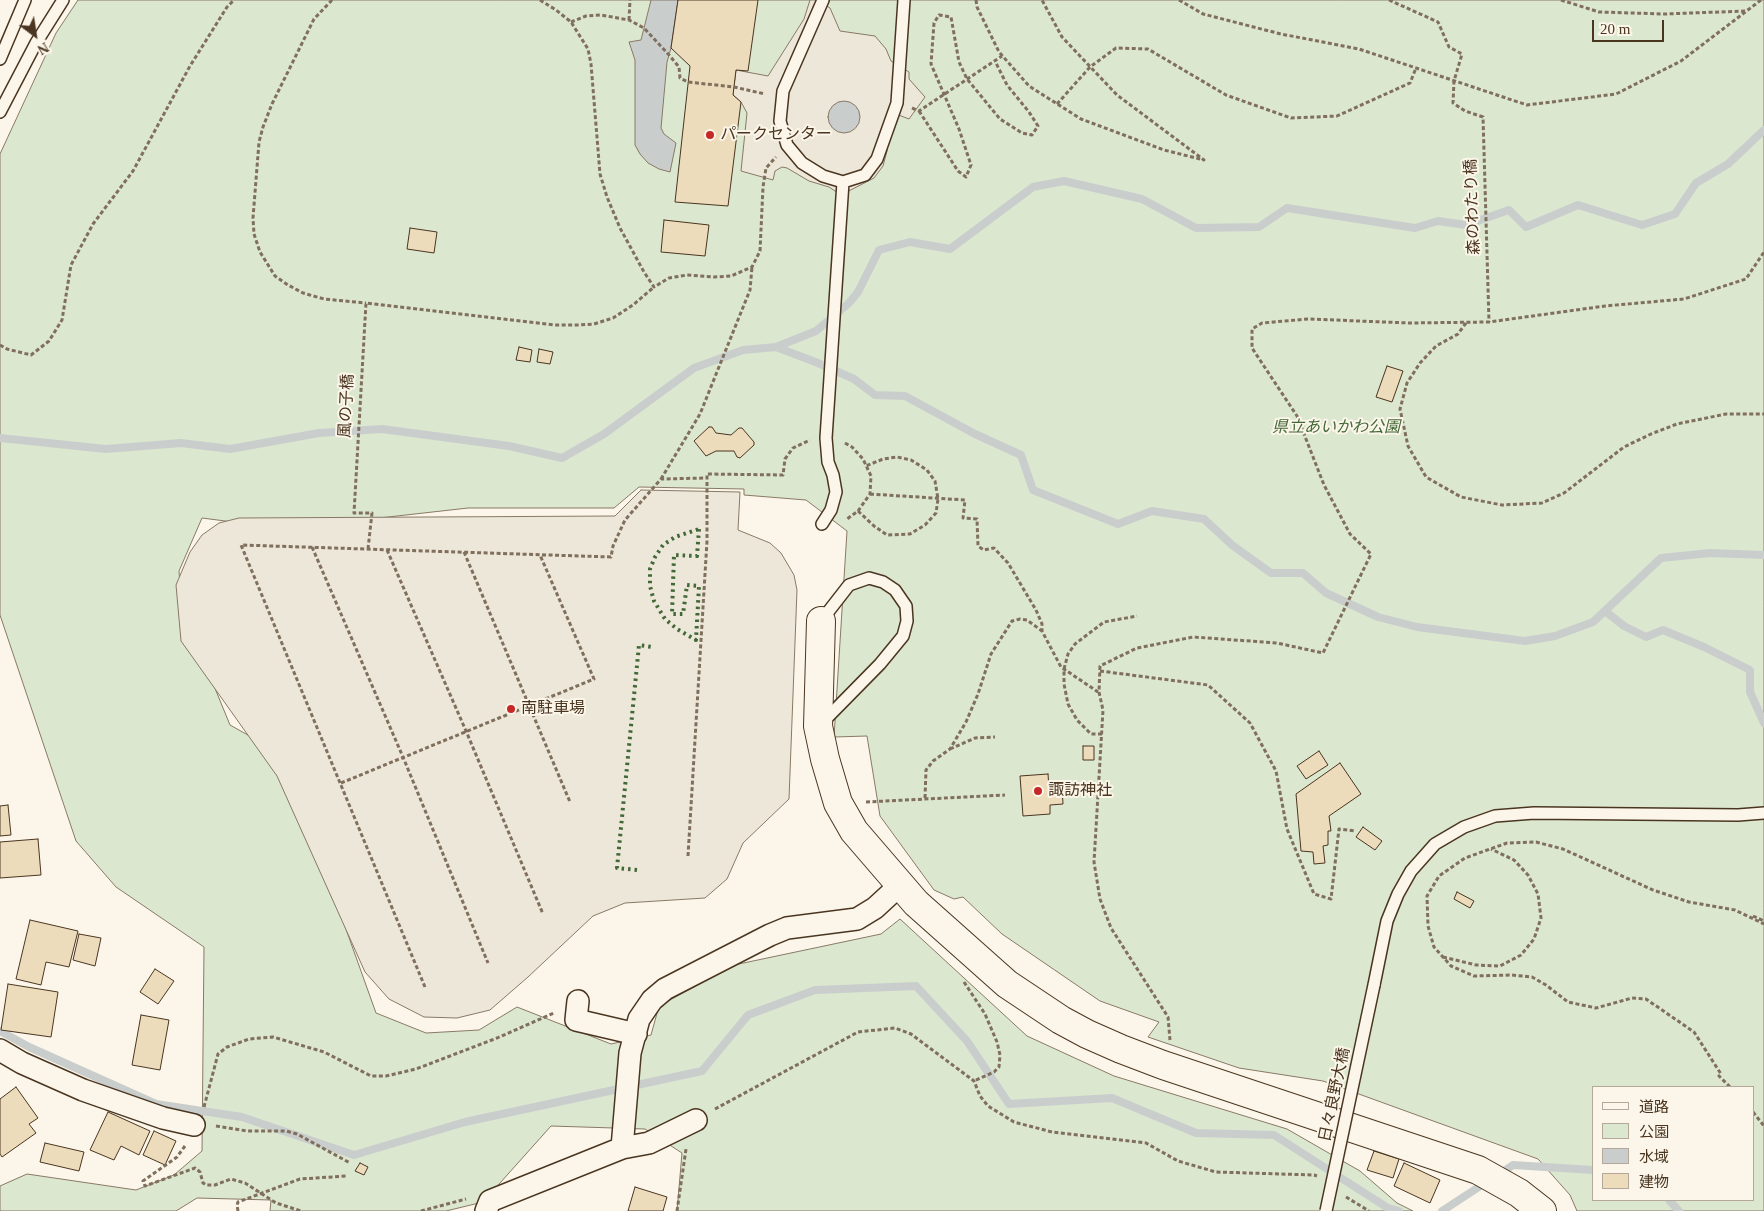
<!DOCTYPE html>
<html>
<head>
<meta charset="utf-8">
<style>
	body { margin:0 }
	#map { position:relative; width:1764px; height:1211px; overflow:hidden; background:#fbf6e9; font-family:"Times New Roman","Noto Sans JP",serif }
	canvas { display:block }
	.legend { position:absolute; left:1592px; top:1086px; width:162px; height:115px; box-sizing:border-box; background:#fbf6e9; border:1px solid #b4a999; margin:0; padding:6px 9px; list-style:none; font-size:15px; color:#4a3520 }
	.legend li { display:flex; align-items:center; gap:10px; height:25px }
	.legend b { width:25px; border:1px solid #b4a999 }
	.north { position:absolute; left:10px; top:10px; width:50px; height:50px; -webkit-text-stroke:4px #fbf6e9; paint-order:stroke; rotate:149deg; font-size:14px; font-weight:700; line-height:20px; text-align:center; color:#4a3520 }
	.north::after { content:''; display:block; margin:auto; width:18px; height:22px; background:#4a3520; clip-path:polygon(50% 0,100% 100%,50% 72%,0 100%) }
	.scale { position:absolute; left:1592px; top:20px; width:72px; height:22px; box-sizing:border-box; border:2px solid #4a3520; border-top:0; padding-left:6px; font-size:15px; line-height:18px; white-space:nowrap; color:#4a3520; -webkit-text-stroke:4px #fbf6e9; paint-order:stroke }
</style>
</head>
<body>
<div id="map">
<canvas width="1764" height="1211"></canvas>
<ul class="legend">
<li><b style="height:6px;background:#fbf6e9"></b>道路</li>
<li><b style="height:14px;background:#dce7d0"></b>公園</li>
<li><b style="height:14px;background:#c9cecd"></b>水域</li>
<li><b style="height:14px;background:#ecdcbc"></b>建物</li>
</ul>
<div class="north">N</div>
<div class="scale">20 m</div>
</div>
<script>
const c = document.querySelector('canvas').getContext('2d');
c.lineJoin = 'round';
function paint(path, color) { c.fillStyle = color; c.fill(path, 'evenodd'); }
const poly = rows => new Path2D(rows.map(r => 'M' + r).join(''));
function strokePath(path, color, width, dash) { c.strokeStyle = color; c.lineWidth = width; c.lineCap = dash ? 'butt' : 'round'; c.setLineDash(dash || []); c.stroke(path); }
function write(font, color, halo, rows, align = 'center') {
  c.font = font + ' "Times New Roman","Noto Sans JP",serif'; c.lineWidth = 4; c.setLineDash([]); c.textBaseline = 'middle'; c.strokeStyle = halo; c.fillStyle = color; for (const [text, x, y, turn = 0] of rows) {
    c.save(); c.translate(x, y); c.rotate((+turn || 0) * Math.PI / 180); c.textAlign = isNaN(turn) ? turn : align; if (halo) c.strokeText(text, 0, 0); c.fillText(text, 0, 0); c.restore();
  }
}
const green = poly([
	[78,0,1764,0,1764,1211,1577,1211,1570,1195,1538,1159,1323,1081,1239,1068,1148,1037,1159,1022,1100,1001,1002,934,963,897,954,899,934,890,880,816,867,736,834,737,847,531,806,500,744,495,744,489,639,487,614,508,468,508,326,524,256,525,202,518,179,571,183,628,205,664,230,725,271,748,313,837,376,1013,426,1033,479,1030,517,1007,611,1044,651,1035,659,1006,734,965,881,934,900,919,1027,1036,1114,1076,1287,1129,1360,1171,1397,1203,1413,1211,677,1211,682,1153,645,1129,551,1126,483,1202,446,1211,270,1211,271,1200,197,1198,176,1211,0,1211,0,1186,27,1174,136,1190,174,1175,202,1151,204,947,116,887,76,841,0,615,0,154,56,33,78,0],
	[1593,1087,1753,1087,1753,1200,1593,1200,1593,1087]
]);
paint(green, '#dce7d0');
strokePath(green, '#887966', 1);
const parking = poly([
	[810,0,817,0,830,8,840,31,875,36,886,49,891,61,909,72,909,79,925,97,909,119,896,114,890,132,887,151,883,166,874,178,841,195,829,187,809,181,787,168,782,167,775,171,773,180,741,171,747,113,741,102,733,95,736,70,768,76,804,19,810,0],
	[641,490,740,492,738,530,770,543,781,553,794,575,797,590,789,799,743,843,727,879,705,898,625,903,593,916,528,977,490,1010,457,1018,424,1017,389,999,365,972,277,776,181,641,176,585,190,552,202,535,219,523,239,518,615,516,641,490]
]);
paint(parking, '#ede7d9');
strokePath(parking, '#887966', 1);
const water = poly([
	[651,0,678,0,671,48,667,62,661,128,664,134,676,143,670,172,659,169,648,163,640,154,635,145,635,60,629,42,641,40,651,0],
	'828 117a16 16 0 1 1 32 0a16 16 0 1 1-32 0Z'
]);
paint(water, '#c9cecd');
strokePath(water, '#887966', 1);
strokePath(poly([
	[776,347,818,363,854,379,875,395,905,396,975,434,1021,455,1033,490,1118,524,1152,511,1204,519,1232,545,1271,573,1303,573,1326,593,1378,617,1417,627,1525,641,1555,636,1593,622,1661,558,1710,553,1764,555],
	[0,438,106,449,181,443,230,449,319,433,382,429,509,446,562,458,604,434,694,368,743,350,776,347,816,331,849,303,858,292,879,250,910,242,950,249,1033,187,1064,181,1142,199,1196,228,1259,227,1287,208,1415,228,1438,221,1466,225,1509,210,1526,227,1578,205,1642,225,1675,214,1696,183,1728,164,1764,130],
	[1605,611,1624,626,1646,637,1663,630,1704,647,1750,670,1750,692,1764,723],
	[0,1031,29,1047,156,1104,242,1117,354,1155,465,1122,702,1071,748,1015,815,990,916,986,967,1041,1009,1104,1112,1098,1196,1133,1274,1135,1388,1208,1399,1211],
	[1498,1175,1513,1165,1593,1170],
	[1669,1200,1679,1211],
	[1442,1211,1488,1181]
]), '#c9cecd', 8);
const building = poly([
	[678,0,758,0,748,71,736,70,733,95,741,102,728,206,675,202,690,66,671,48,678,0],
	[664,220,709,225,705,256,661,252,664,220],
	[410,228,437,232,434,253,407,249,410,228],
	[519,347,532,350,530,362,516,360,519,347],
	[539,349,553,352,550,364,537,362,539,349],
	[1387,366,1403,371,1392,402,1376,397,1387,366],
	[709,427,712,427,716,433,731,435,739,428,742,428,754,442,754,445,740,458,737,457,734,451,716,451,706,456,694,441,709,427],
	[1083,746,1094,746,1094,760,1083,760,1083,746],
	[1319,751,1328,765,1306,779,1297,766,1319,751],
	[1340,763,1361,794,1329,816,1331,831,1328,831,1328,845,1323,846,1325,863,1314,864,1313,852,1301,851,1296,794,1340,763],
	[1048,774,1049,788,1062,787,1063,804,1050,805,1050,814,1023,816,1020,776,1048,774],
	[8,805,11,835,0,836,0,806,8,805],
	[1363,827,1382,841,1375,850,1356,837,1363,827],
	[38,839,41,875,0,878,0,842,38,839],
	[1457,892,1474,901,1470,908,1454,899,1457,892],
	[30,920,78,931,69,967,46,962,41,985,16,979,30,920],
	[79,934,101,938,95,966,73,960,79,934],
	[155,969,174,981,158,1004,140,992,155,969],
	[8,984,58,992,51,1037,1,1030,8,984],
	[141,1015,169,1020,160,1070,132,1065,141,1015],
	[16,1087,38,1118,29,1124,36,1133,2,1157,0,1154,0,1099,16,1087],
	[108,1112,150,1131,139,1155,121,1146,114,1160,90,1150,108,1112],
	[154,1131,176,1141,165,1165,143,1155,154,1131],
	[45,1143,84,1152,79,1171,40,1162,45,1143],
	[1374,1151,1399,1159,1393,1178,1367,1170,1374,1151],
	[360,1163,368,1167,364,1175,355,1171,360,1163],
	[1404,1163,1440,1180,1430,1203,1394,1186,1404,1163],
	[635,1187,667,1197,663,1211,628,1211,635,1187]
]);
paint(building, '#ecdcbc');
strokePath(building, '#4a3520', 1);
const lane = poly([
	[823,0,783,91,780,121,787,145,802,163,823,176,843,182,865,175,877,159,897,103,904,0],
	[0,59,25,0],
	[0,112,36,43,63,0],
	[822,524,831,510,836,492,833,475,828,462,826,438,843,182],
	[821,621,849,585,869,578,883,582,895,590,906,606,907,621,903,636,880,664,822,723],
	[1374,985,1387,921,1398,894,1411,871,1435,844,1464,827,1495,816,1534,813,1738,815,1764,813]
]);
const street = poly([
	[578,1001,576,1020,636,1034],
	[0,1050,22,1063,83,1090,163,1118,194,1125],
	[622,1148,630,1053,639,1019,652,1000,665,989,770,935,787,928,857,919,875,908,900,885],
	[486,1211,490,1201,622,1148,649,1143,696,1120]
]);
const secondary = poly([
	[821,621,818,726,825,759,838,803,854,831,916,903,1007,984,1061,1020,1087,1034,1121,1049,1163,1065,1478,1170,1519,1193,1542,1211]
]);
strokePath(lane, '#4a3520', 14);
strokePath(street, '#4a3520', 24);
strokePath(secondary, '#4a3520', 30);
strokePath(poly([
	[332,0,314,19,272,104,263,127,259,142,253,218,254,234,260,252,275,276,288,285,303,293,324,299,366,303],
	[540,0,556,10,571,22,588,49,591,64,600,174,607,197,620,228,644,272,654,287,669,278,687,275,714,277,731,276,752,267,760,251,763,187,766,168,776,157],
	[976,0,977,7,999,52,1029,86,1081,119,1164,150,1204,160,1117,95,1062,37,1042,0],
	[1179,0,1203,14,1281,34,1359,49,1527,105,1616,94,1681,61,1761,0],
	[1389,0,1438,22,1449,47,1462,54,1454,81,1453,103,1465,111,1483,117,1489,322],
	[1561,0,1599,12,1664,14,1746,11],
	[629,20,630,0],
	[571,22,586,16,601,15,629,20,644,28,669,55,679,67,680,78,688,82,734,87,765,94],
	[1057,104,1090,67,1116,48,1148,49,1226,95,1291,118,1337,116,1410,83,1416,68],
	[912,108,919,111,1002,56],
	[919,111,958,171,966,177,971,165,959,129,931,64,934,23,939,15,951,17,959,62,967,79,1000,119,1022,133,1032,135,1038,126,1029,112,1007,85,995,61],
	[1466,323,1458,334,1436,346,1420,363,1407,383,1400,409,1408,446,1426,477,1461,497,1502,505,1542,503,1564,493,1624,447,1651,434,1677,424,1726,414,1764,414],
	[0,345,7,349,31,355,49,341,62,320,71,265,93,224,133,171,190,66,227,7,234,0],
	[845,443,852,447,863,459,871,476,870,494,858,511,847,519],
	[661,479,700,414,750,290,752,267],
	[870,494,965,500,963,518,977,519,978,546,984,550,994,548,1008,563,1036,610,1042,624,1042,631,1061,667,1098,692],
	[858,511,874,526,887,535,910,534,925,525,936,513,938,499,935,481,927,470,911,460,897,457,883,459,866,466],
	[312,547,403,757,488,963],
	[368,549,372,513,354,513,366,303,555,325,578,325,594,324,613,318,633,305,654,287],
	[387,550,466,731,543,914],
	[464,552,570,802],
	[1100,671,1208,685,1250,723,1276,771,1287,829,1314,894,1331,899,1339,829,1355,831],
	[1102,734,1091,734,1077,720,1068,704,1064,684,1064,669,1068,654,1075,644,1104,622,1137,616],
	[950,749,975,738,995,737],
	[341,783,594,679,540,555],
	[925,798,926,770,933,761,950,749,966,722,978,694,991,654,1012,621,1020,619,1027,620,1042,631],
	[866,802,1005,795],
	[688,856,707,541,707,474,783,475,785,459,793,448,810,440],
	[1753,916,1764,921],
	[1443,957,1476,965,1500,966,1521,955,1534,939,1541,918,1538,894,1528,875,1514,860,1491,849],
	[964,982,985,1014,997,1042,1000,1055,999,1067,994,1072,974,1081],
	[425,987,241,545,611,557,613,546,625,520,661,479,707,478],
	[1170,1040,1168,1017,1111,928,1100,899,1094,862,1103,710,1099,692,1100,666,1137,648,1193,637,1277,643,1323,653,1371,554,1350,534,1324,485,1297,416,1252,348,1252,329,1262,323,1308,319,1410,323,1489,322,1605,306,1684,299,1746,279,1764,252],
	[1730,1087,1719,1076,1721,1074,1694,1032,1646,999,1632,998,1596,1008,1568,1002,1546,985,1532,977,1511,975,1474,976,1451,966,1434,947,1428,926,1427,896,1439,876,1465,858,1507,843,1536,842,1563,849,1653,890,1689,902,1735,910,1764,924],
	[204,1107,218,1054,227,1047,249,1039,273,1037,324,1052,371,1076,386,1076,416,1069,497,1038,554,1013],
	[715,1109,858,1032,895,1028,911,1034,974,1081,980,1096,988,1106,1014,1122,1052,1132,1146,1143,1178,1161,1216,1172,1314,1175,1317,1176],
	[1753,1112,1764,1126],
	[216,1126,247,1131,286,1131,297,1134,350,1163],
	[185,1146,177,1157,143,1181,145,1186,195,1168,200,1172,203,1183,206,1185,215,1185,231,1179,245,1183,276,1203,301,1211],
	[1346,1197,1369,1211],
	[238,1211,237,1205,238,1202,300,1179,347,1176],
	[421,1211,466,1199],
	[677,1211,686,1149]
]), '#7f6f5c', 3, [4, 2.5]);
strokePath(lane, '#fbf6e9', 11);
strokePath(street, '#fbf6e9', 21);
strokePath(secondary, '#fbf6e9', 28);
const laneBridge = poly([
	[1326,1211,1374,985]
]);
strokePath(laneBridge, '#4a3520', 14, []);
strokePath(laneBridge, '#fbf6e9', 11);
strokePath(poly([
	[699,529,697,556,674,555,672,614,683,614,687,585,699,586,696,640,677,629,665,619,654,601,650,586,650,569,655,557,663,545,675,537,699,529],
	[637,870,617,868,639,645,652,647]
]), '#436837', 4, [2.5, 4]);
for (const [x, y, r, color] of [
	[710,135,5,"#c62828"],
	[511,709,5,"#c62828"],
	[1038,791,5,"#c62828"]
]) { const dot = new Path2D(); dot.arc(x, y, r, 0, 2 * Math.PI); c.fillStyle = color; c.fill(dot); strokePath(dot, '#fbf6e9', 2); }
write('16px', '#4a3520', '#fbf6e9', [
	["パークセンター",720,135],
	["南駐車場",521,709],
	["諏訪神社",1048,791]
], 'left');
write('16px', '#4a3520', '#fbf6e9', [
	["森のわたり橋",1473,207,-92],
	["風の子橋",347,406,-87],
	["日々良野大橋",1335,1095,-78]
]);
write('italic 16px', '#436837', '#fbf6e9', [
	["県立あいかわ公園",1336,428]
]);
</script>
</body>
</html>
